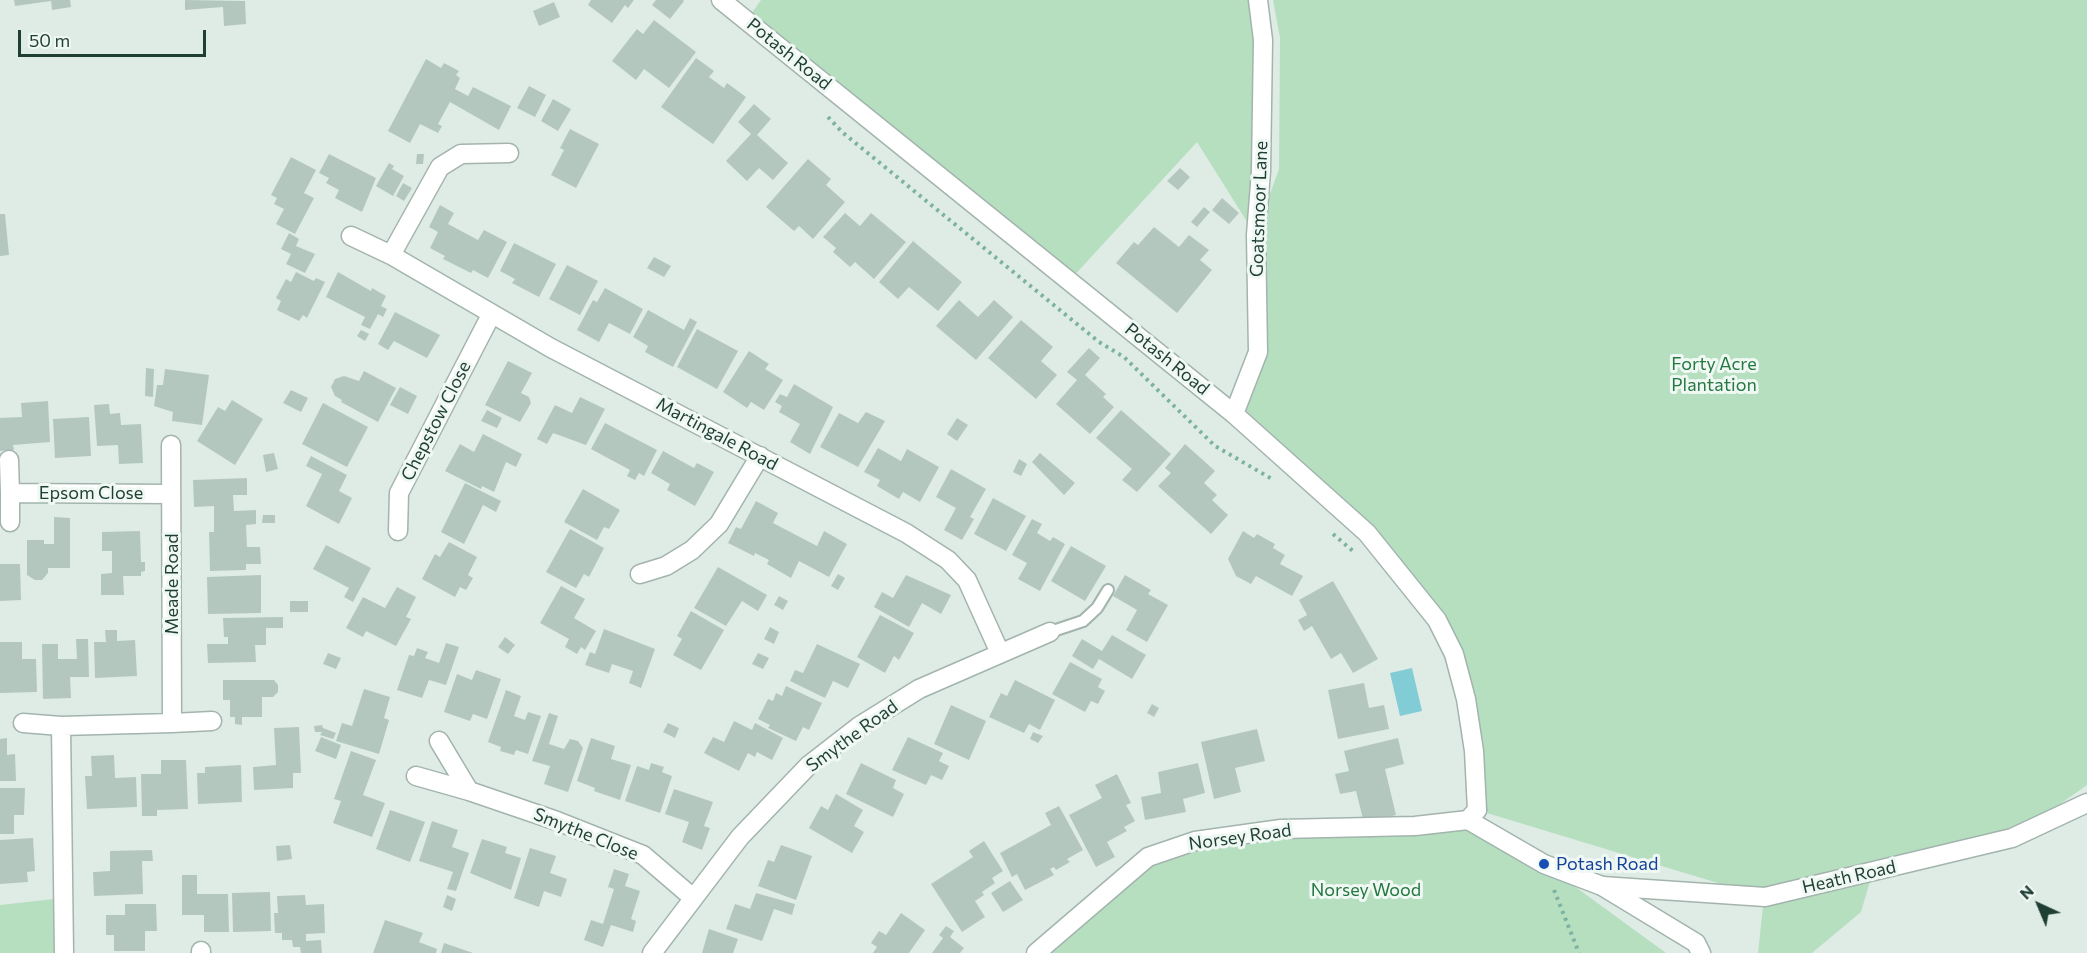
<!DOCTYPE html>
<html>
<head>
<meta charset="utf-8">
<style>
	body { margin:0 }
	#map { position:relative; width:2087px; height:953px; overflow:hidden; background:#dfece6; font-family:Commissioner,sans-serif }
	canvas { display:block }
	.north { position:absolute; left:2009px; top:875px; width:60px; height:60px; -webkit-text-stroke:4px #f0f8f4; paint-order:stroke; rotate:316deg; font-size:16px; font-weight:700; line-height:24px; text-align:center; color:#1f3e34 }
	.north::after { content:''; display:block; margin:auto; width:21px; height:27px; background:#1f3e34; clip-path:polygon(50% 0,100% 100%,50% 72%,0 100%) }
	.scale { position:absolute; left:18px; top:30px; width:188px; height:27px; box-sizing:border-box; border:3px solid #1f3e34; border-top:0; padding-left:8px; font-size:18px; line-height:21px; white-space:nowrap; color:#1f3e34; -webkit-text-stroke:4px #f0f8f4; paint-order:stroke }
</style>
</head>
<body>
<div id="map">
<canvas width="2087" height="953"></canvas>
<div class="north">N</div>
<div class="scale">50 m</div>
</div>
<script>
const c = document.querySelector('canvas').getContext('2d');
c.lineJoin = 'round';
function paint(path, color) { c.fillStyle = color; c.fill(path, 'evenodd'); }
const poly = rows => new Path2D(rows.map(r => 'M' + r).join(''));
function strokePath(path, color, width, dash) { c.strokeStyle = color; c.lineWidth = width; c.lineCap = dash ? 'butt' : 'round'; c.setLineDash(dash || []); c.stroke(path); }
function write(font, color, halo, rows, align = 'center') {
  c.font = font + ' Commissioner,sans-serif'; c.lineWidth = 6; c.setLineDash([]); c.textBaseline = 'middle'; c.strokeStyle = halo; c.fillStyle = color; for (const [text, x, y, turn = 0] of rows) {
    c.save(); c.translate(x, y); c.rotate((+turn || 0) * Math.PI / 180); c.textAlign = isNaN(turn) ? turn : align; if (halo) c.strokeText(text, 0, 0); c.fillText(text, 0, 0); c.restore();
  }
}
paint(poly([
	[761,0,1258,0,1256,233,1279,169,1280,38,1273,0,2087,0,2087,785,2012,838,1873,871,1861,912,1812,953,1758,953,1764,897,1477,810,1454,654,1367,533,1234,414,1258,352,1256,236,1197,142,1070,280,747,20],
	[1471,828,1544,864,1666,953,1036,953,1148,857,1195,841],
	[63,898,64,953,0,953,0,905]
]), '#b6dfc0');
paint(poly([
	[1412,668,1422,711,1400,716,1390,673]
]), '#82ccd6');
paint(poly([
	[14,0,51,0,51,1,15,6],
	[51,0,70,0,71,7,52,10],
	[185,0,245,1,246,24,224,26,223,7,185,10],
	[591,0,634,0,628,8,625,5,612,23,588,5],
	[656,0,683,0,684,1,670,19,652,5],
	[554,2,560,17,539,26,533,11],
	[654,20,696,52,669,88,644,69,636,80,612,61,637,29,643,34],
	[696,58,714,71,709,77,724,88,727,83,746,97,713,144,661,107],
	[426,59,441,68,444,63,459,71,456,75,460,78,455,89,468,96,473,87,511,106,499,130,450,102,438,124,442,126,438,133,420,124,410,143,388,131],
	[529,86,546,95,535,117,517,108],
	[553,99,571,109,558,131,541,121],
	[754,104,771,119,757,135,788,163,773,180,759,168,747,181,726,161,751,134,738,122],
	[570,129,599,144,576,188,551,175,564,150,560,148],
	[329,154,376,178,362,212,335,198,339,190,326,183,329,178,319,173],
	[417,154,424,154,423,164,416,164],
	[291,157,316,170,304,193,314,198,295,234,276,224,284,209,274,204,277,198,271,195],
	[808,159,831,179,826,185,845,202,813,239,799,226,794,231,766,207],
	[389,163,394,166,392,169,404,176,393,196,376,186],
	[1180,168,1190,177,1178,190,1167,181],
	[403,183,412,188,404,201,396,196],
	[1222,198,1239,213,1229,224,1212,210],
	[440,205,454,213,448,224,478,240,484,230,507,242,488,278,473,270,471,273,443,259,445,256,430,248,438,232,429,227],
	[1204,207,1210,212,1197,227,1191,222],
	[845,213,860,226,871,213,906,242,874,279,855,262,850,267,833,252,836,248,823,237],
	[0,214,5,214,9,255,0,256],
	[1154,227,1179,247,1189,235,1209,250,1200,260,1212,270,1177,313,1116,263,1134,242,1138,245],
	[289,233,299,239,296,246,315,254,305,273,286,264,291,254,281,249],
	[913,241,962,282,938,311,909,287,898,299,879,282],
	[514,243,556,264,539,297,512,283,515,279,500,271],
	[654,257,671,266,664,277,647,268],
	[567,265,598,281,580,315,549,299],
	[296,272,314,281,316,278,325,282,307,318,303,315,299,321,277,310,281,301,276,298,286,279,291,282],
	[338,272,371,291,372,288,386,296,381,306,387,309,383,317,378,314,370,329,361,325,365,317,326,297],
	[605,288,643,309,630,334,609,323,599,342,577,330,593,300,597,302],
	[959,300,978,317,994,300,1013,317,976,360,936,326],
	[648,310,684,330,690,318,697,322,673,367,645,352,648,346,633,337],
	[395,312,440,335,427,358,394,341,388,350,378,344],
	[1021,320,1053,347,1041,361,1057,375,1036,399,988,358],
	[697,329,738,351,717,389,677,367],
	[361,330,369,334,365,341,357,336],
	[1089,348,1100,358,1085,375,1106,394,1103,397,1114,407,1090,434,1056,404,1077,380,1067,372],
	[749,351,769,364,765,369,783,380,764,410,751,402,747,408,723,392],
	[508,361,532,373,521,393,529,397,531,403,520,422,485,405],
	[146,368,154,369,153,397,145,396],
	[165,369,209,375,202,425,172,421,173,412,154,406,157,385,163,385],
	[364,371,396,388,378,422,341,402,342,400,335,396,331,387,335,379,344,376,359,381],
	[794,384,833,407,810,454,790,442,800,424,779,412,782,406,775,402,780,394,787,397],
	[400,387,417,396,408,414,390,405],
	[291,390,308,398,301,412,283,403],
	[580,397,605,409,586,445,553,433,547,444,537,439,555,405,572,413],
	[232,400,263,419,235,465,197,441,218,407,225,411],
	[48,401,50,442,13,445,14,450,0,451,0,418,22,417,21,403],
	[323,403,368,427,347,467,302,444],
	[109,404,110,414,120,413,121,425,141,424,143,463,119,464,118,445,97,446,94,405],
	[487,410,502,418,497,428,481,421],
	[1121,410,1171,454,1137,492,1122,480,1132,469,1096,438],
	[866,412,885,421,858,467,820,447,839,413,858,423],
	[89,417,91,456,55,458,53,419],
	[957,418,968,425,957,441,947,434],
	[605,423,657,450,644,476,639,473,635,480,627,476,630,470,591,449],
	[483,434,522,454,516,467,506,462,494,492,482,486,481,489,445,471,460,444,474,452],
	[1185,444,1215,471,1204,483,1217,495,1212,500,1228,515,1211,534,1158,486,1171,473,1165,468],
	[878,448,901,461,907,449,939,467,920,502,903,492,899,499,877,486,880,480,864,472],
	[663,451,694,468,697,463,714,472,695,506,667,490,670,484,651,473],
	[274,453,278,469,266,472,263,455],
	[1040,453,1075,483,1064,495,1032,462],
	[311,456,347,475,339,491,352,498,339,524,306,506,322,474,306,466],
	[1019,459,1027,464,1021,476,1013,472],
	[951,469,986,489,970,517,974,519,962,540,944,530,956,508,936,497],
	[247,478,247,495,233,495,234,511,256,510,256,524,246,525,247,547,260,547,261,564,246,564,246,570,210,571,209,532,214,532,214,506,194,507,193,480],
	[465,483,501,501,496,512,483,505,464,544,441,532],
	[583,489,620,510,609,529,604,527,597,540,564,522],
	[993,498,1026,516,1006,551,974,534],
	[756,501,778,513,773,523,817,546,824,531,847,544,829,577,799,561,791,578,767,564,769,560,755,553,754,556,728,543,736,527,741,529],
	[263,515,275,515,275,523,262,523],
	[54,517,70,518,70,568,48,568,48,573,42,580,35,580,27,575,27,540,44,540,44,544,54,544],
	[1032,519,1042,524,1037,533,1050,541,1053,537,1065,544,1040,591,1018,579,1027,563,1012,555],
	[570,529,604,548,589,577,584,574,576,588,546,572],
	[140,531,141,562,145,562,145,571,141,572,141,576,123,576,124,595,101,595,101,574,112,573,112,551,102,551,102,532],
	[1243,531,1254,538,1257,534,1275,544,1273,548,1285,555,1280,564,1303,576,1292,596,1256,576,1251,584,1236,576,1228,559],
	[449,542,477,557,468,575,473,578,466,590,460,587,455,597,422,579,435,554,440,557],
	[326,545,371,568,353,602,344,597,349,588,313,569],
	[1071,546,1106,566,1085,601,1051,581],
	[0,564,20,564,21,600,0,601],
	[718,567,767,595,758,611,742,601,726,626,694,608],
	[838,574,845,578,838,590,831,586],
	[261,575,261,613,208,614,207,577],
	[906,575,951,595,941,614,922,603,909,627,874,607,882,592,893,598],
	[1125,575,1151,590,1148,594,1168,605,1147,642,1126,630,1137,610,1113,596],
	[1333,581,1378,659,1353,673,1341,653,1331,659,1312,626,1304,631,1298,620,1307,615,1299,600],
	[561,586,585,599,574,618,596,631,585,650,581,647,577,654,565,647,569,639,540,623],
	[397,587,416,597,406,617,411,619,396,646,366,631,363,637,346,628,363,597,385,608],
	[779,596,788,601,783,610,774,605],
	[290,601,308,601,308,612,290,612],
	[691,611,724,630,701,670,673,655,682,639,677,636],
	[880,615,914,633,899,660,894,656,885,673,857,657],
	[283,617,283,628,266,628,266,645,255,645,256,662,208,663,207,644,228,644,228,637,224,637,223,618],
	[770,627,779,632,774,644,764,639],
	[604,629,655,649,641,688,629,683,633,671,612,664,609,673,585,665,590,652,595,654],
	[105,630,117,630,117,641,135,640,137,676,95,678,94,642,106,642],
	[1112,635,1146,655,1132,679,1099,659,1093,669,1072,656,1082,639,1102,651],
	[505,637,515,645,508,654,498,647],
	[76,639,88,639,89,677,70,677,71,698,43,699,42,644,58,644,58,659,77,659],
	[0,642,22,642,22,659,36,659,37,692,0,693],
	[446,643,459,647,446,685,429,680,422,698,397,690,409,655,414,656,417,648,428,652,425,658,439,663],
	[817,644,860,664,848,688,833,681,825,698,790,681,795,670,803,673],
	[328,653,341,658,336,669,323,664],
	[758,653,769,658,763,669,752,664],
	[1070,662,1102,679,1098,687,1105,691,1098,704,1091,701,1085,712,1052,694],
	[476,670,501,679,487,719,473,714,470,721,444,712,457,674,472,680],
	[223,680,274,680,278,685,278,692,273,697,262,697,262,717,242,717,242,725,235,724,235,717,230,717,230,700,223,700],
	[1015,680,1055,700,1040,730,1029,724,1024,733,989,717,1001,693,1007,696],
	[1364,683,1369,708,1384,705,1389,729,1338,739,1328,690],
	[786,686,822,703,809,730,803,727,796,741,768,728,770,725,758,719,768,699,773,701,776,693,782,696],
	[364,689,390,697,384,718,389,720,379,754,336,741,342,723,352,726],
	[506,690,521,696,514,716,525,720,528,712,541,716,528,754,516,750,514,755,500,751,501,747,488,742],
	[1152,704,1159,708,1154,717,1147,713],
	[951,705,986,721,969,760,934,744],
	[549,713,558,716,549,744,564,749,570,739,578,741,583,748,568,792,544,784,550,766,532,761],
	[734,721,752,730,755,723,783,738,772,760,757,752,755,757,748,753,739,771,704,753,713,737,724,742],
	[668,723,679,728,675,738,663,732],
	[322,725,323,728,336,733,333,739,320,735,322,732,315,732,314,726],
	[299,727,301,773,293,773,293,788,254,790,253,767,276,765,274,728],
	[1257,729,1265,761,1235,768,1241,792,1214,799,1201,742],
	[1033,732,1043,736,1038,743,1030,739],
	[321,737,341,745,336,759,315,751],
	[908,737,943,753,939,761,949,766,942,780,931,775,926,785,892,770],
	[7,738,7,755,15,754,16,781,0,781,0,739],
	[591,738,615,746,611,759,631,765,620,800,594,791,595,788,577,781],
	[1398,738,1404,764,1385,769,1396,815,1364,823,1356,791,1340,794,1335,774,1349,771,1344,751],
	[351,751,376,760,363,795,385,803,372,837,333,823,341,801,334,799],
	[114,755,115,778,136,777,137,807,87,809,85,776,92,776,91,756],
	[161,760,186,760,188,809,157,810,157,816,142,816,141,774,161,774],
	[651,763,664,767,662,772,672,776,660,813,625,801,637,766,649,770],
	[861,763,896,780,893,788,904,794,893,817,846,794],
	[1198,763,1205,793,1183,799,1186,812,1145,820,1141,797,1161,793,1158,772],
	[241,765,242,802,198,804,197,773,205,773,205,767],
	[1117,774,1131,803,1126,805,1135,821,1124,827,1127,831,1107,842,1115,857,1096,867,1069,815,1102,798,1095,785],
	[0,788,25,788,24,815,14,815,14,834,0,834],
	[674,789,713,802,704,826,710,828,702,850,682,842,689,822,665,814],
	[836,794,863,810,854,826,864,832,852,853,809,828,821,806,828,810],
	[1059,806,1083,850,1067,859,1070,862,1056,870,1054,867,1050,869,1054,875,1025,890,1017,874,1012,877,1000,853,1051,825,1045,813],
	[390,810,425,822,410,862,376,849],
	[432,821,458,830,452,847,469,853,456,891,447,889,453,872,419,861],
	[33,838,35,871,27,872,28,882,0,884,0,840],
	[482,839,507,847,505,853,521,858,511,890,470,873],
	[984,841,1003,871,992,878,995,883,982,892,984,895,975,901,985,917,962,932,931,884,973,857,969,851],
	[290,845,292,859,277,861,276,846],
	[781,845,812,856,796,900,758,886,768,860,774,862],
	[530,848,556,856,550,873,567,879,561,897,544,891,539,907,514,898],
	[152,850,153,861,142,861,143,894,94,896,93,872,110,871,110,851],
	[614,869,629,874,625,886,640,891,631,919,636,921,633,932,611,925,603,947,584,940,591,920,603,924,614,889,608,887],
	[182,875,197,875,197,894,228,894,229,932,204,932,204,915,182,915],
	[1010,881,1023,900,1003,912,991,893],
	[270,892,271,931,233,932,232,893],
	[756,893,795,904,792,915,774,909,762,941,726,929,735,904,750,909],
	[305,895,306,905,324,904,325,933,306,934,306,941,321,940,322,953,301,953,300,947,293,947,292,940,282,940,282,933,275,933,274,913,278,913,277,896],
	[447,895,456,899,452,911,443,907],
	[125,904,156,904,157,931,145,931,145,951,114,951,114,935,106,935,106,915,125,915],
	[901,913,925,930,909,953,873,953,877,947,871,943,879,931,886,935],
	[385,920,423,933,419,942,437,949,436,953,373,953],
	[946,926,954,931,950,937,964,948,960,953,932,953,943,938,939,935],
	[709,929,738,939,733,953,702,953],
	[444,943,473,953,441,953]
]), '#b4c7bf');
const service = poly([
	[1050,632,1083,621,1097,608,1108,590]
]);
const minor = poly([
	[721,0,1234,414,1367,533,1437,620,1454,654,1466,699,1474,751,1477,810],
	[351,236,391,255,551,348,906,533,948,560,967,580,1000,653],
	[391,255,440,167,461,154,509,153],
	[1234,414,1258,352,1256,235,1261,171,1263,40,1258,0],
	[9,460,10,493,171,494],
	[10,493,10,522],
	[398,531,399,493,491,315],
	[640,574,666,566,692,550,719,524,760,456],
	[23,723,61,726],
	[172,723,212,721],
	[439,741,469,791,557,821,643,855,692,897],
	[416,776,469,791],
	[1468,820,1544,864,1602,886,1696,943,1701,953],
	[201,951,201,953],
	[64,953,61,726,172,723,171,445],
	[652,953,740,837,809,765,858,727,919,689,1050,632]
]);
const tertiary = poly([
	[1602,886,1765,897,2012,838,2087,803],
	[1036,953,1148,857,1195,841,1281,829,1415,826,1468,820,1477,810]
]);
strokePath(service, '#a2b4ad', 14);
strokePath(minor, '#a2b4ad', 21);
strokePath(tertiary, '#a2b4ad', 21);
strokePath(poly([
	[828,117,842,132,1099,342,1124,357,1215,446,1272,479],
	[1333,534,1354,552],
	[1554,890,1579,953]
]), '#7db2a0', 4, [3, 4.5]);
strokePath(service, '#fff', 10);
strokePath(minor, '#fff', 18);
strokePath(tertiary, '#fff', 18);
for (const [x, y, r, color] of [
	[1544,864,6,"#1a4fb4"]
]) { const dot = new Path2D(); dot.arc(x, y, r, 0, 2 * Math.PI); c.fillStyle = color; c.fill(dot); strokePath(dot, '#f0f8f4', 2); }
write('18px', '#1f3e34', '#f0f8f4', [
	["Potash Road",789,54,39],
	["Goatsmoor Lane",1259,209,-88],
	["Potash Road",1167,359,39],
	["Chepstow Close",436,421,-63],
	["Martingale Road",717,434,28],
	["Epsom Close",91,493],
	["Meade Road",172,584,-90],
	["Smythe Road",852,736,-36],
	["Smythe Close",586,834,22],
	["Norsey Road",1240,837,-8],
	["Heath Road",1849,877,-13]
]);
write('18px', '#257842', '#f0f8f4', [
	["Forty Acre",1714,364],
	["Plantation",1714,385],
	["Norsey Wood",1366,890]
]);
write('18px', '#164399', '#f0f8f4', [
	["Potash Road",1556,864]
], 'left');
</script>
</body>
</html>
